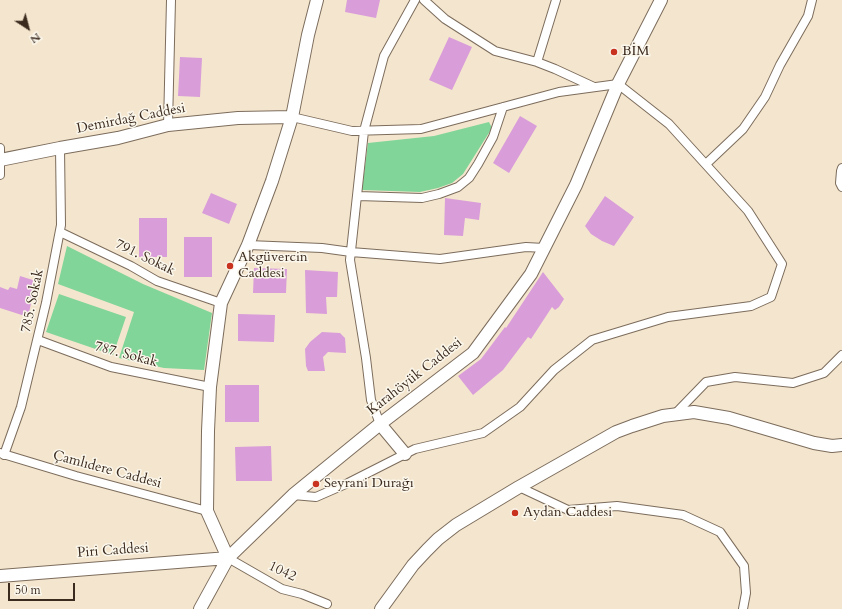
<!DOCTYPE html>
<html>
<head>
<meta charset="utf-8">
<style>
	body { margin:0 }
	#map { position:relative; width:842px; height:609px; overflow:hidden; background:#f4e6ce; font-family:Cardo,serif }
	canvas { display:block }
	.north { position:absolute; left:8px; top:8px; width:40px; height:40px; -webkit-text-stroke:3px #fbf7ec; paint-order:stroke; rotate:144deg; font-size:11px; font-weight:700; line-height:16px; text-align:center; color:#3b2a1e }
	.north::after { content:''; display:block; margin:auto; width:14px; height:18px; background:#3b2a1e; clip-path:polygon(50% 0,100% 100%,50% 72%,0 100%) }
	.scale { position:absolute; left:8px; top:583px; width:67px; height:18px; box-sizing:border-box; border:2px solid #3b2a1e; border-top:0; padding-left:5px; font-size:12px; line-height:14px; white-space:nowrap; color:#3b2a1e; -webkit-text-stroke:3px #fbf7ec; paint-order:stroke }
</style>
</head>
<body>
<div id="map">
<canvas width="842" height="609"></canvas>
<div class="north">N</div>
<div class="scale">50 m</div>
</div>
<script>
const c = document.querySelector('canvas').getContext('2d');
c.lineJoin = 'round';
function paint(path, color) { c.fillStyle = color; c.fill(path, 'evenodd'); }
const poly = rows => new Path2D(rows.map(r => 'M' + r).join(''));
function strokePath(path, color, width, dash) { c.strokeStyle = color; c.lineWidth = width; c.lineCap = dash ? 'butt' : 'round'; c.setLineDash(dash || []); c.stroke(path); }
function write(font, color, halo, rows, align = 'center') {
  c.font = font + ' Cardo,serif'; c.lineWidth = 3; c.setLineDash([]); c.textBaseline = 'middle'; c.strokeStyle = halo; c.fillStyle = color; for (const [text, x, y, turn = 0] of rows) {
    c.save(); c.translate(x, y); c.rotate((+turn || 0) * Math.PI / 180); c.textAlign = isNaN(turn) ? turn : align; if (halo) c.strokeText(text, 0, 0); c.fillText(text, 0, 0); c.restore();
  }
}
paint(poly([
	[489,122,492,128,463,174,452,183,438,188,420,192,362,190,368,143,434,136],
	[67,246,143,284,212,313,204,370,164,368,119,358,134,312,58,284],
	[59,294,126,317,113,355,46,332]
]), '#81d598');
paint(poly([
	[347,0,380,0,376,18,345,12],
	[449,37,472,47,452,90,429,80],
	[180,57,202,58,200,97,178,96],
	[520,116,537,126,509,173,493,163],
	[211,193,237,204,229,224,202,213],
	[605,196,634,217,614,246,602,241,591,234,585,226],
	[445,198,481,203,479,220,465,218,463,236,444,235],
	[139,218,167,218,167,257,139,257],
	[184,237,212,237,212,277,184,277],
	[254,268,287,269,286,293,253,293],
	[305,270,338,272,337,297,326,297,327,314,306,313],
	[543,272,564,299,559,307,555,310,552,307,531,339,528,337,503,370,473,395,458,376,481,359,505,327,506,328],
	[20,276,36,281,28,317,0,308,0,287,8,290,10,287,17,289],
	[238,314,275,315,274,342,238,341],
	[322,332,340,333,345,338,346,353,328,352,323,357,325,371,308,371,306,366,305,349,310,342],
	[225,385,259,385,259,422,225,422],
	[271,446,272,481,236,481,235,447]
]), '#d99dd9');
const street = poly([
	[424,0,445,19,495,51,537,62,555,69,594,87],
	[537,62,556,0],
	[292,117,352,131,421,129,559,92,618,84,669,124,748,211,782,264,771,297,751,306,668,317,592,340,554,370,520,407,483,433,415,449,348,483,316,497,293,495],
	[168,125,171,0],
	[0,148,0,175],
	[706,164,743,129,765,97,780,65,808,16,812,0],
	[842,168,841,171,840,183,842,187],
	[358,196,422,198,439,194,458,187,469,178,478,164,493,137,503,107],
	[60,232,131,266,157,281,221,303],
	[248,245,322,248,351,252,440,259,526,247,544,248],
	[38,340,111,367,210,387],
	[675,414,706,382,735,377,793,383,824,373,842,355],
	[380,424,371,400,366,358,350,260,364,131,384,56,415,0],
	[0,453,76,476,207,511],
	[4,455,21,407,46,303,61,225,60,148],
	[519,487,568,510,617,506,683,515,720,532,744,566,746,593,743,609],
	[228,558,282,589,302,594,327,604]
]);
const secondary = poly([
	[0,160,60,148,118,138,168,125,238,118,292,117],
	[380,424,405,454],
	[0,576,228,558,207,511,208,431,210,387,221,303,248,245,272,181,292,117,308,35,317,0],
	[200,609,228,558,293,495,380,424,473,353,531,274,576,185,618,84,661,0],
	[381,609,413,565,427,550,438,539,456,525,519,487,616,432,632,426,663,416,694,412,729,418,814,443,832,446,842,445]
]);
strokePath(street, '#7c6c5c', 10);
strokePath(secondary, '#7c6c5c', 14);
strokePath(street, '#fff', 8);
strokePath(secondary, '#fff', 12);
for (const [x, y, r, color] of [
	[614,52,4,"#c8321e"],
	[230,266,4,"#c8321e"],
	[316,484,4,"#c8321e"],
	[515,513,4,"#c8321e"]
]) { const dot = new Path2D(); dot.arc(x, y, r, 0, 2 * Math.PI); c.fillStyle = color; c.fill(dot); strokePath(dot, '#fbf7ec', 1.5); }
write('14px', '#3b2a1e', '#fbf7ec', [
	["BİM",622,52],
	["Akgüvercin",238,258],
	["Caddesi",238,274],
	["Seyrani Durağı",324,484],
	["Aydan Caddesi",523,513]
], 'left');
write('14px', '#3b2a1e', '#fbf7ec', [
	["Demirdağ Caddesi",131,119,-11],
	["791. Sokak",145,258,26],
	["785. Sokak",33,301,-78],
	["787. Sokak",126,355,15],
	["Karahöyük Caddesi",415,377,-38],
	["Çamlıdere Caddesi",107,470,15],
	["Piri Caddesi",113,551,-4],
	["1042",282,572,25]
]);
</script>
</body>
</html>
